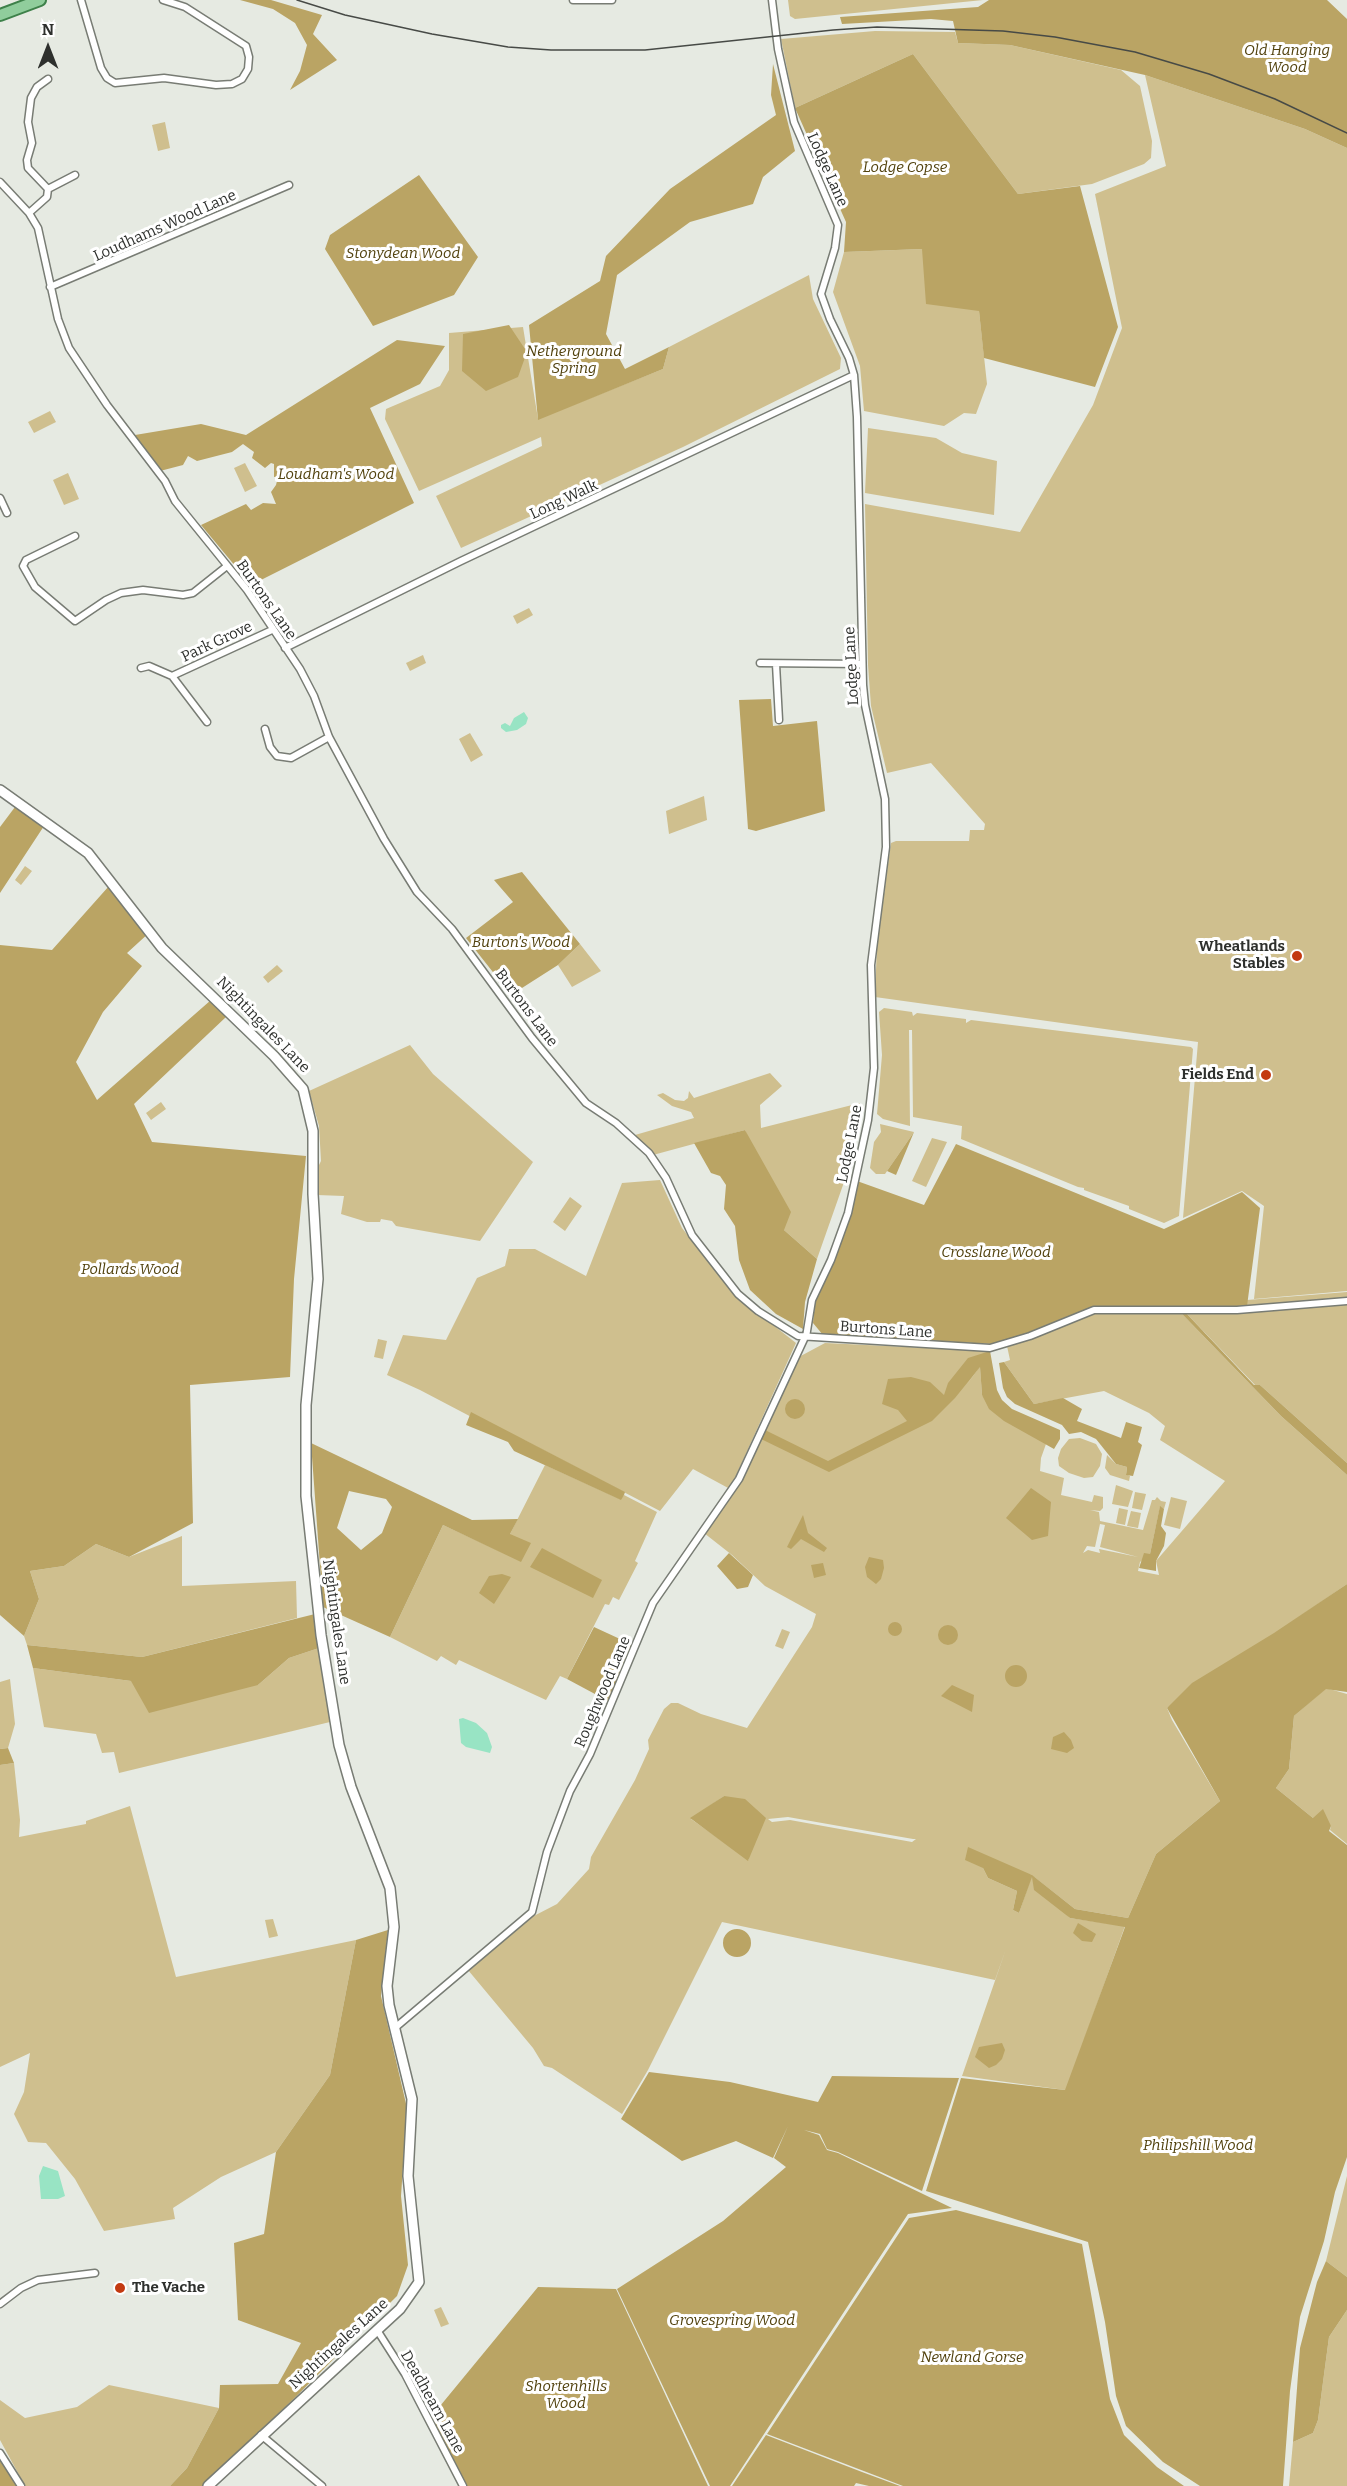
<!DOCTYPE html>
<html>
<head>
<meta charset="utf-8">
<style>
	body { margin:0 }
	#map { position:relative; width:1347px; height:2486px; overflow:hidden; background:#e6eae2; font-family:Bitter,serif }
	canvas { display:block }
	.north { position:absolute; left:18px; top:18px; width:60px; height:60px; -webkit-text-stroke:4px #fff; paint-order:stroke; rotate:0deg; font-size:16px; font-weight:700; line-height:24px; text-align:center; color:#2e302d }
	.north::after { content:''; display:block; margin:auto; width:21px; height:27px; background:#2e302d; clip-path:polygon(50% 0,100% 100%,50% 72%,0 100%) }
</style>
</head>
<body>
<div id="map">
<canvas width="1347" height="2486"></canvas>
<div class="north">N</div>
</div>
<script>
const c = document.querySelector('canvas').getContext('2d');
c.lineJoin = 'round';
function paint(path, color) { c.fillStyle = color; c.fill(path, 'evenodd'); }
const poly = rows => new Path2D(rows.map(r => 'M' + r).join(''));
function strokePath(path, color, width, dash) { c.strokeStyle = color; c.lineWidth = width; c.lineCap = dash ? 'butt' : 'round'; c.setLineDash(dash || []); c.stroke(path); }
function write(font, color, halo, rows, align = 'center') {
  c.font = font + ' Bitter,serif'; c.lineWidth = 6; c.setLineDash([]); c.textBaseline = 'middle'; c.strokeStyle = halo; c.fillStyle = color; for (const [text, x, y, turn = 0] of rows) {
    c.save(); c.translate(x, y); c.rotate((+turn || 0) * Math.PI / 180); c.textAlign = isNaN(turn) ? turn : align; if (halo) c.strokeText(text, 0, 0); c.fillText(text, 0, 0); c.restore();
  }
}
paint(poly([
	[788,0,983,0,795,19,790,16],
	[875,31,955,32,958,43,1010,45,1121,70,1140,86,1152,141,1151,158,1144,164,1092,184,1018,194,913,54,795,108,781,39],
	[1145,75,1305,129,1347,148,1347,1291,1254,1299,1264,1206,1242,1191,1183,1218,1198,1042,875,997,877,944,891,843,896,841,969,841,970,830,984,830,985,824,931,763,887,773,871,706,868,665,865,504,1020,532,1093,405,1122,328,1095,194,1166,166],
	[165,122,170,148,158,151,152,125],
	[922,249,979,311,987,384,976,414,964,413,944,426,864,411,860,366,833,292,844,252],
	[809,275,813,299,841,358,840,369,683,447,461,548,436,496,542,446,541,437,419,491,385,419,386,409,440,386,449,370,449,333,523,327,538,419,663,369,669,347],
	[50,411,56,422,34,433,28,422],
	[868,428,936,438,962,453,997,461,994,515,865,493],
	[245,463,257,486,245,492,234,468],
	[68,473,79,499,64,505,53,480],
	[529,608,533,615,517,624,513,616],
	[423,655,426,663,410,671,406,663],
	[470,733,483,755,471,762,459,739],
	[704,796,707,820,669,834,666,811],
	[25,866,32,871,21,885,15,880],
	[580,944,601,971,572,987,558,965],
	[277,965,283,971,268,983,263,977],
	[884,1008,912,1012,913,1016,917,1013,966,1019,966,1023,971,1020,1191,1047,1193,1049,1179,1216,1164,1223,1129,1209,1129,1206,1084,1190,1084,1188,1078,1187,961,1139,962,1126,913,1117,912,1030,909,1030,910,1126,883,1119,877,1114,882,1055,879,1012],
	[410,1045,433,1074,533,1162,480,1241,396,1226,392,1221,381,1219,380,1222,367,1222,341,1214,344,1196,317,1195,317,1169,321,1161,319,1126,309,1091],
	[770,1073,782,1086,760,1105,761,1128,860,1103,849,1168,817,1259,784,1230,745,1130,653,1155,635,1135,694,1118,691,1112,672,1106,657,1095,663,1093,675,1100,684,1101,688,1098,689,1091,694,1098],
	[161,1102,166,1109,151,1120,146,1113],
	[880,1124,914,1132,885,1174,876,1174,870,1168,874,1142,881,1132],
	[932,1138,947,1142,926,1187,912,1181],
	[660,1180,682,1228,735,1295,796,1343,730,1489,693,1469,660,1511,524,1440,521,1443,420,1390,387,1375,403,1335,446,1340,477,1278,505,1266,509,1249,535,1249,586,1276,622,1183],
	[570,1197,582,1206,565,1231,553,1222],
	[1347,1292,1347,1298,1247,1306,1247,1300],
	[1347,1304,1347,1463,1260,1385,1255,1385,1187,1314],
	[1095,1313,1182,1314,1281,1416,1347,1475,1347,1584,1167,1708,1172,1720,1220,1801,1156,1854,1128,1918,1075,1909,1033,1876,1070,1918,1125,1926,1068,2085,1347,2066,1065,2090,962,2076,1006,1949,995,1980,722,1922,648,2070,622,2114,552,2068,544,2066,533,2048,468,1970,528,1919,557,1904,589,1869,591,1857,635,1780,649,1749,648,1740,664,1709,671,1703,678,1703,701,1714,747,1728,812,1627,816,1614,765,1586,732,1555,704,1533,740,1482,797,1358,825,1343,990,1351,966,1386,980,1366,982,1395,1046,1444,1041,1458,1040,1471,1064,1478,1061,1495,1092,1502,1094,1495,1103,1497,1103,1508,1100,1511,1090,1510,1099,1512,1100,1521,1143,1530,1152,1500,1155,1500,1157,1497,1161,1501,1166,1502,1164,1509,1160,1507,1150,1554,1140,1562,1138,1571,1159,1575,1156,1561,1225,1481,1160,1440,1165,1426,1149,1413,1104,1391,1034,1404,1004,1362,1010,1360,1007,1346,1023,1342],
	[1100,1524,1105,1525,1100,1547,1138,1557,1099,1549,1100,1553,1088,1550,1083,1553,1087,1546,1095,1547],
	[724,1796,749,1860,691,1819],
	[788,1817,913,1839,916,1839,912,1842,790,1820,772,1822,768,1819],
	[983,1868,1032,1875,1019,1913,1013,1910,1017,1891,988,1878],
	[378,1339,387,1341,383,1359,374,1357],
	[1080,1438,1096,1444,1102,1454,1100,1466,1093,1477,1084,1478,1069,1473,1059,1466,1058,1458,1061,1449,1069,1439],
	[1107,1455,1116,1464,1127,1467,1126,1474,1130,1476,1129,1481,1110,1475,1105,1468],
	[545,1465,620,1499,624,1495,657,1512,635,1561,638,1563,619,1600,613,1597,609,1605,605,1604,567,1679,560,1676,546,1700,459,1660,456,1665,441,1656,437,1661,390,1637,443,1525,521,1561,510,1534],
	[1116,1485,1133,1491,1128,1507,1112,1504],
	[1135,1492,1146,1494,1142,1510,1132,1508],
	[1171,1497,1187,1501,1180,1529,1164,1525],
	[1119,1508,1128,1510,1125,1525,1116,1523],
	[1131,1511,1141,1513,1138,1528,1127,1526],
	[182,1536,182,1586,296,1581,297,1618,142,1657,27,1645,24,1636,39,1599,30,1571,64,1566,96,1544,129,1557],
	[782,1629,790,1632,783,1649,775,1646],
	[319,1648,330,1722,119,1773,114,1752,102,1753,96,1734,44,1727,33,1668,131,1681,258,1685,289,1658],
	[10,1679,15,1724,8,1748,0,1749,0,1682],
	[1326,1688,1347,1694,1347,1844,1330,1830,1331,1826,1313,1818,1276,1788,1289,1769,1294,1716],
	[14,1763,20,1820,19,1837,86,1824,86,1821,130,1806,176,1977,356,1940,330,2075,276,2152,221,2177,173,2208,175,2219,104,2231,75,2179,46,2143,28,2142,14,2114,24,2092,30,2053,0,2067,0,1765],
	[273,1919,278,1936,269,1938,265,1920],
	[1347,2176,1347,2277,1326,2261],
	[441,2307,449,2324,441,2327,434,2310],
	[1347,2310,1347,2486,1289,2486,1293,2442,1313,2433,1318,2420,1329,2337],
	[109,2385,219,2408,187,2468,170,2486,25,2486,0,2440,0,2400,25,2418,77,2407]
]), '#cfbf8e');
paint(poly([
	[240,0,271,0,322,15,313,34,337,60,290,90,300,71,307,45,295,23,273,9],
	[989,0,1327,0,1347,19,1347,148,1305,129,1145,75,1010,45,958,43,953,21,931,19,842,24,840,17,978,7],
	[913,54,1018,194,1080,186,1118,327,1095,387,984,358,979,311,926,304,922,249,844,252,846,222,795,108],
	[773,64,795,151,763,177,753,204,690,222,617,275,606,334,625,369,669,347,663,369,538,420,529,325,600,281,606,256,670,189,776,115,771,95],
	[419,175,478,257,454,295,373,326,325,249,330,235],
	[509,325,527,352,518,377,486,391,462,371,463,334],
	[397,340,445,346,420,384,370,408,414,503,251,585,201,525,246,504,251,510,263,503,276,504,271,492,276,485,278,477,274,477,274,464,271,463,265,468,252,458,254,452,243,444,232,452,197,461,188,456,183,465,160,471,135,435,201,424,246,435],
	[771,699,773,726,817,721,825,811,756,831,748,829,739,700],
	[15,807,44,826,0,893,0,827],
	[522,872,580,944,558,965,511,995,466,938,513,902,494,880],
	[109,886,150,932,127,953,142,966,103,1012,76,1062,97,1100,211,1000,226,1017,134,1104,152,1142,306,1156,294,1279,290,1377,190,1385,193,1523,129,1557,96,1544,64,1566,30,1571,39,1599,24,1636,0,1615,0,945,52,950],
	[745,1130,791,1212,784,1230,817,1259,805,1302,803,1329,776,1314,750,1290,739,1260,735,1226,724,1209,726,1185,720,1176,711,1173,694,1143],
	[914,1132,896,1175,887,1171],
	[956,1144,1164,1229,1242,1192,1260,1208,1247,1306,1094,1307,1028,1333,992,1344,823,1335,813,1323,815,1302,850,1214,857,1181,924,1205],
	[1182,1314,1187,1314,1254,1385,1260,1385,1347,1463,1347,1475,1281,1416],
	[990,1351,997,1390,1002,1400,1012,1409,1060,1430,1060,1439,1054,1449,1004,1421,989,1409,982,1395,980,1367,955,1398,932,1421,829,1472,761,1439,765,1430,828,1461,907,1421,898,1410,882,1404,888,1379,911,1377,930,1382,944,1395,948,1383,968,1358],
	[1004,1362,1034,1404,1063,1398,1082,1409,1077,1421,1121,1438,1126,1422,1142,1427,1138,1442,1142,1445,1133,1476,1126,1475,1127,1467,1116,1464,1096,1439,1081,1432,1069,1434,1062,1425,1015,1404,1007,1397,1003,1388,999,1363],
	'785 1409a10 10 0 1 1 20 0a10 10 0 1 1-20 0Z',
	[471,1412,625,1492,624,1495,621,1500,514,1451,508,1442,466,1425],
	[311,1443,472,1520,518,1519,510,1534,531,1543,521,1562,443,1525,390,1637,323,1607],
	[349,1491,386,1499,392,1507,382,1533,361,1550,337,1528],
	[1031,1488,1051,1502,1048,1536,1032,1540,1006,1518],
	[1160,1506,1164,1509,1161,1526,1166,1533,1164,1546,1156,1561,1156,1571,1139,1568,1144,1553,1150,1554],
	[803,1515,808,1533,827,1548,824,1552,801,1539,791,1549,787,1547],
	[542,1548,602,1580,593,1598,530,1567],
	[729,1553,753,1575,748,1587,737,1589,717,1566],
	[869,1557,883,1560,884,1568,881,1579,876,1584,867,1577,865,1567],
	[823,1563,826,1575,814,1578,811,1565],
	[502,1574,511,1577,494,1604,479,1593,489,1576],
	[1347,1584,1347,1692,1326,1689,1294,1716,1289,1769,1276,1788,1313,1818,1323,1809,1331,1826,1329,1831,1347,1845,1347,2157,1335,2192,1324,2241,1300,2317,1290,2391,1283,2486,1200,2486,1163,2462,1126,2426,1116,2396,1105,2322,1088,2242,926,2191,961,2078,1065,2090,1125,1927,1070,1918,1034,1890,1032,1877,1019,1913,1013,1910,1017,1891,988,1878,983,1868,965,1860,968,1847,1032,1875,1075,1909,1128,1918,1156,1854,1220,1801,1167,1708,1192,1683,1274,1633],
	[315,1614,319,1648,289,1658,258,1685,149,1713,131,1681,33,1668,27,1645,142,1657],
	'888 1629a7 7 0 1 1 14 0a7 7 0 1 1-14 0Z',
	'938 1635a10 10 0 1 1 20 0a10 10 0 1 1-20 0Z',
	[594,1627,633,1645,608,1701,567,1679],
	'1005 1676a11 11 0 1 1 22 0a11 11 0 1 1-22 0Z',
	[952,1685,974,1695,972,1712,941,1696],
	[1064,1732,1071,1740,1074,1748,1067,1753,1051,1749,1053,1737],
	[8,1748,14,1763,0,1765,0,1749],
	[724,1796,745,1799,766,1818,748,1861,690,1818],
	[1078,1923,1096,1934,1092,1942,1082,1941,1073,1933],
	'723 1943a14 14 0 1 1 28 0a14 14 0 1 1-28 0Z',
	[388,1930,381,1996,407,2108,401,2196,408,2265,397,2296,206,2486,170,2486,187,2468,219,2408,220,2385,278,2384,301,2343,238,2320,234,2243,264,2234,276,2152,330,2075,356,1940],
	[1002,2043,1005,2050,1002,2059,996,2065,989,2068,975,2057,979,2047],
	[649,2072,730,2082,818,2102,832,2076,959,2078,922,2191,838,2152,827,2149,820,2134,804,2130,819,2135,827,2150,838,2153,952,2208,908,2214,730,2486,710,2486,617,2289,723,2221,786,2167,774,2158,788,2126,773,2158,736,2141,682,2161,621,2119],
	[956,2210,1082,2244,1110,2399,1124,2435,1157,2467,1184,2486,903,2486,767,2434,909,2218],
	[1326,2261,1347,2277,1347,2310,1329,2337,1318,2420,1313,2433,1293,2442,1300,2348,1317,2282],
	[538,2287,616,2289,708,2486,465,2486,431,2417],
	[766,2435,862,2472,900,2486,869,2486,856,2483,854,2486,732,2486],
	[0,2458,17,2486,0,2486]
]), '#baa464');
paint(poly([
	[524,712,528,718,526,724,517,730,506,732,501,728,501,725,505,723,510,726,514,718],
	[463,1718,476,1723,487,1733,492,1747,490,1753,466,1747,461,1743,459,1719],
	[43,2166,58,2171,65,2196,58,2199,41,2199,39,2176]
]), '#98e4c4');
const minor = poly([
	[81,0,101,68,107,78,115,83,164,78,216,85,232,84,242,79,248,69,249,57,246,46,185,7,163,0],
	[573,0,612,0],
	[772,0,778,49,794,122,838,225,835,248,821,294,830,319,849,358,854,375,857,417,863,685,865,705,885,799,886,847,871,965,874,1068,868,1120,848,1213,831,1260,812,1300,806,1337],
	[0,182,29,213,38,228,58,319,69,348,107,405,165,481,175,501,247,590,300,669,314,696,329,737,384,839,417,892,452,929,532,1038,586,1103,616,1123,649,1153,666,1178,692,1235,738,1294,758,1311,798,1336,990,1348,1030,1336,1094,1310,1237,1310,1347,1301],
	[48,189,75,175],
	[29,213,47,197,48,189,28,168,27,160,32,143,28,122,31,98,37,87,48,79],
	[50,287,289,185],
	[0,498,7,513],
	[75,536,26,560,23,566,35,587,75,621,106,600,121,593,143,590,183,595,193,593,227,566],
	[285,648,461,561,854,375],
	[760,663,862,664],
	[776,664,779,720],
	[141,668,149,666,172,676,207,722],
	[172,676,272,630],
	[265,729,270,747,277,756,291,758,329,737],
	[396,2027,532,1912,547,1852,570,1791,590,1754,653,1603,739,1479,805,1337],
	[0,2304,21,2288,38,2280,95,2273],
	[377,2330,405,2374,463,2486],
	[261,2435,322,2486],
	[0,2453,21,2486]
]);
const secondary = poly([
	[0,790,88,853,162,948,274,1056,303,1089,313,1131,313,1194,318,1279,306,1405,306,1496,321,1635,339,1745,351,1787,390,1888,394,1927,387,1986,389,2005,412,2099,408,2176,419,2282,400,2309,208,2486]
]);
const primary = poly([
	[0,15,40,0]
]);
strokePath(minor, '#787c74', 9);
strokePath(secondary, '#787c74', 12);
strokePath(primary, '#3e814a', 14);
strokePath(minor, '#fff', 6);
strokePath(secondary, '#fff', 9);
strokePath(primary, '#90cd9c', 10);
strokePath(poly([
	[297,0,345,15,432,34,508,47,551,50,645,50,833,30,877,27,1003,31,1055,37,1135,52,1209,74,1275,99,1347,133]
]), '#474a46', 1.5);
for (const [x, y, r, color] of [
	[1297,956,6,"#c33a11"],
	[1266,1075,6,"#c33a11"],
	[120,2288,6,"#c33a11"]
]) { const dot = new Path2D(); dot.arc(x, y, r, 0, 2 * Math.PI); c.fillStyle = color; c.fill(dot); strokePath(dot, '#fff', 2); }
write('italic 15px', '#52420e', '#fff', [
	["Old Hanging",1287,51],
	["Wood",1287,68],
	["Lodge Copse",905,168],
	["Stonydean Wood",403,254],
	["Netherground",574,352],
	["Spring",574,369],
	["Loudham's Wood",336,475],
	["Burton's Wood",521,943],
	["Crosslane Wood",996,1253],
	["Pollards Wood",130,1270],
	["Philipshill Wood",1198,2146],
	["Grovespring Wood",732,2321],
	["Newland Gorse",972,2358],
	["Shortenhills",566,2387],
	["Wood",566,2404]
]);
write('15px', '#2e302d', '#fff', [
	["Lodge Lane",827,170,66],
	["Loudhams Wood Lane",165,226,-24],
	["Long Walk",564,500,-25],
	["Burtons Lane",266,600,55],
	["Park Grove",217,642,-25],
	["Lodge Lane",852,666,-93],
	["Burtons Lane",526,1008,53],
	["Nightingales Lane",263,1025,46],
	["Lodge Lane",850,1144,-79],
	["Burtons Lane",886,1330,4],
	["Nightingales Lane",336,1622,82],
	["Roughwood Lane",603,1692,-67],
	["Nightingales Lane",339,2344,-42],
	["Deadhearn Lane",432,2402,61]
]);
write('bold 15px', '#2e302d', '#fff', [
	["Wheatlands",1285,947],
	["Stables",1285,964],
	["Fields End",1254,1075],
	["The Vache",132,2288,"left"]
], 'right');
</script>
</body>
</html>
